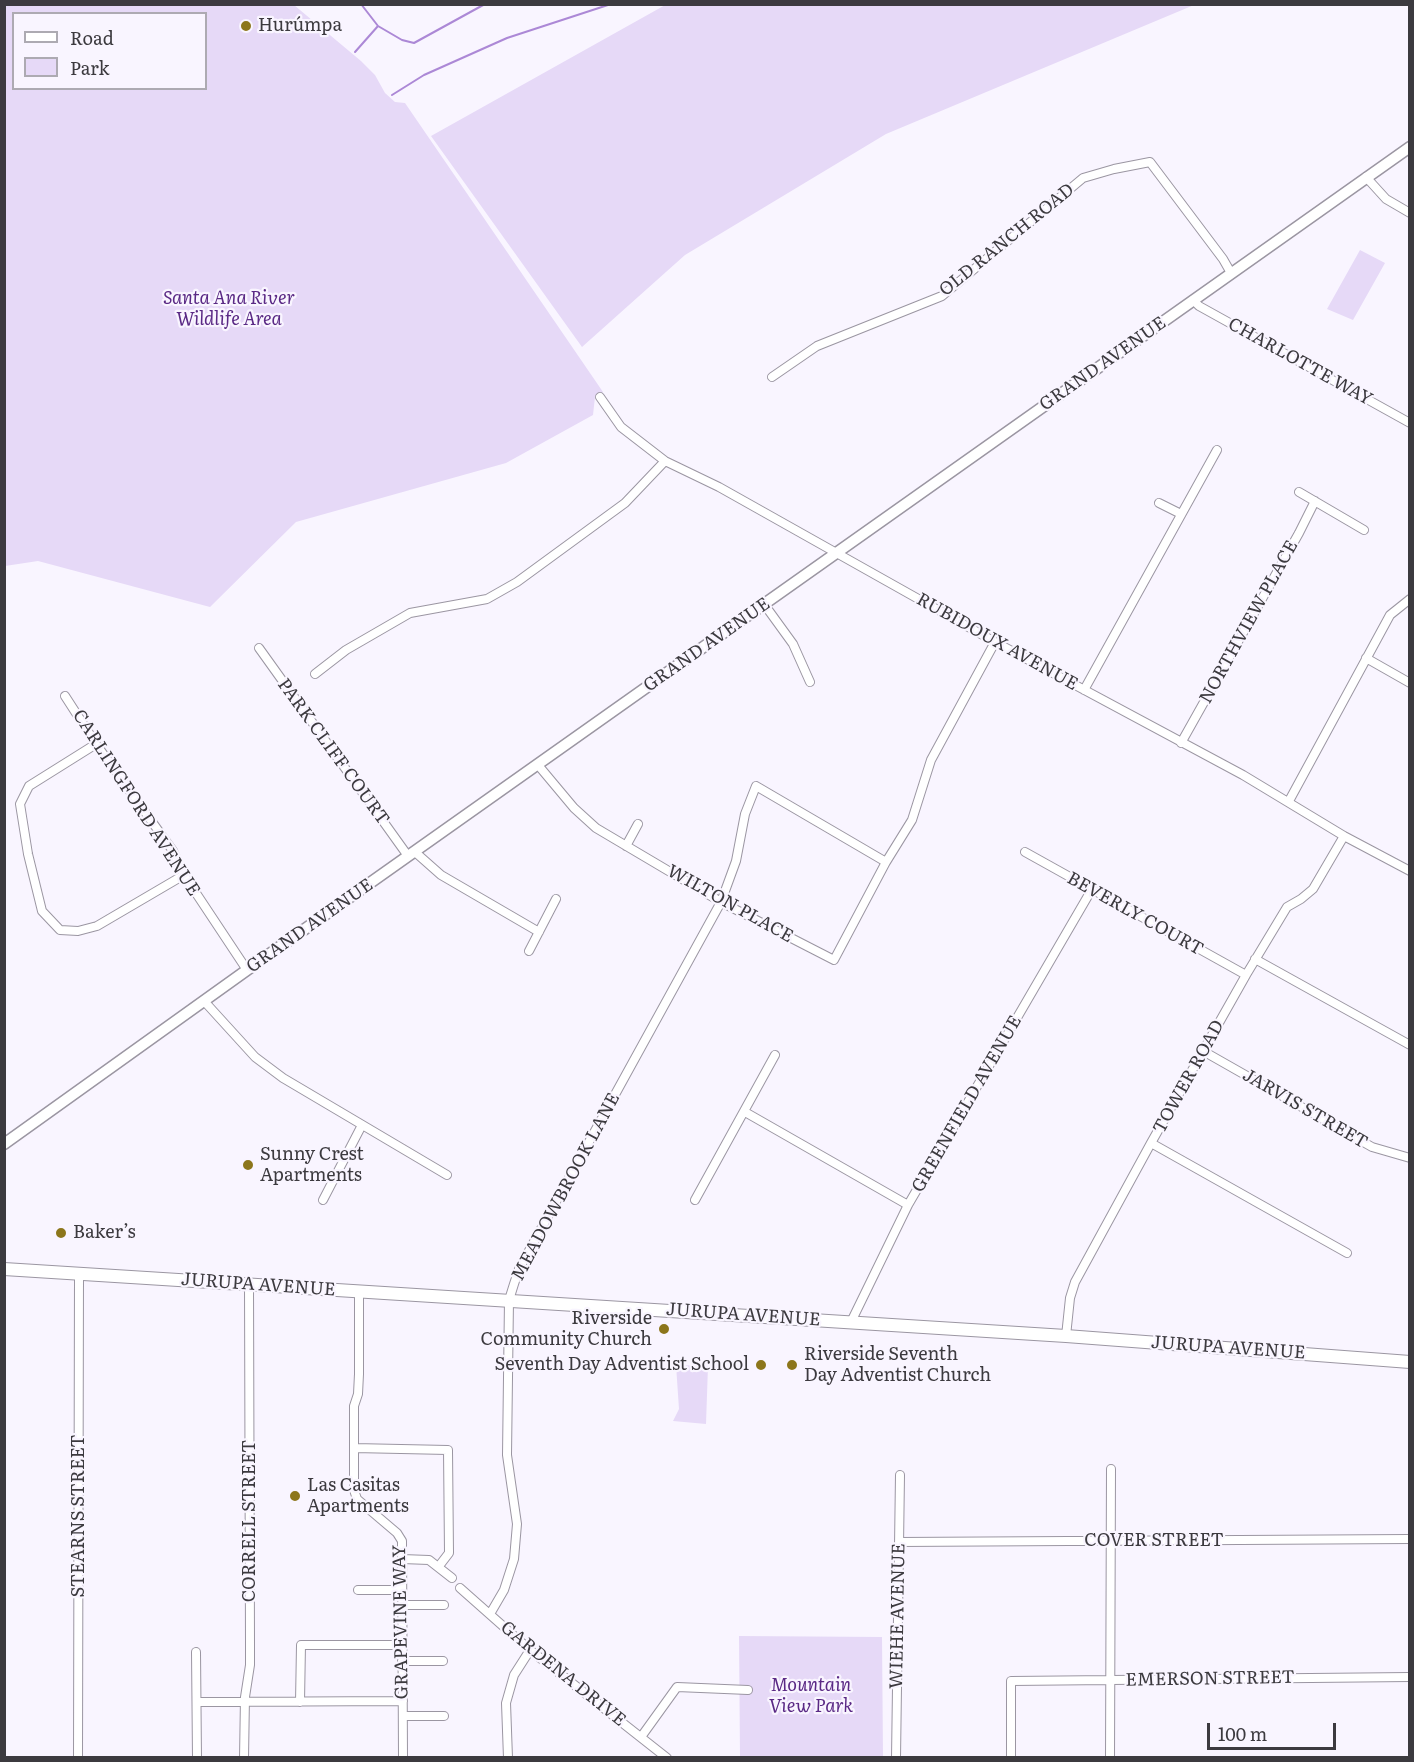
<!DOCTYPE html>
<html>
<head>
<meta charset="utf-8">
<style>
	body { margin:0 }
	#map { position:relative; width:1414px; height:1762px; overflow:hidden; background:#f9f5ff; font-family:Literata,serif }
	canvas { display:block }
	.frame { position:absolute; inset:0; border:6px solid #3c3a3f; pointer-events:none }
	.legend { position:absolute; left:12px; top:12px; width:195px; height:78px; box-sizing:border-box; background:#f9f5ff; border:2px solid #adaab2; margin:0; padding:8px 10px; list-style:none; font-size:18px; color:#3c3a3f }
	.legend li { display:flex; align-items:center; gap:12px; height:30px }
	.legend b { width:30px; border:2px solid #adaab2 }
	.scale { position:absolute; left:1207px; top:1723px; width:129px; height:27px; box-sizing:border-box; border:3px solid #3c3a3f; border-top:0; padding-left:8px; font-size:18px; line-height:21px; white-space:nowrap; color:#3c3a3f; -webkit-text-stroke:4px #f9f5ff; paint-order:stroke }
</style>
</head>
<body>
<div id="map">
<canvas width="1414" height="1762"></canvas>
<div class="frame"></div>
<ul class="legend">
<li><b style="height:8px;background:#fff"></b>Road</li>
<li><b style="height:16px;background:#e6d9f7"></b>Park</li>
</ul>
<div class="scale">100 m</div>
</div>
<script>
const c = document.querySelector('canvas').getContext('2d');
c.lineJoin = 'round';
function paint(path, color) { c.fillStyle = color; c.fill(path, 'evenodd'); }
const poly = rows => new Path2D(rows.map(r => 'M' + r).join(''));
function strokePath(path, color, width, dash) { c.strokeStyle = color; c.lineWidth = width; c.lineCap = dash ? 'butt' : 'round'; c.setLineDash(dash || []); c.stroke(path); }
function write(font, color, halo, rows, align = 'center') {
  c.font = font + ' Literata,serif'; c.lineWidth = 4.5; c.setLineDash([]); c.textBaseline = 'middle'; c.strokeStyle = halo; c.fillStyle = color; for (const [text, x, y, turn = 0] of rows) {
    c.save(); c.translate(x, y); c.rotate((+turn || 0) * Math.PI / 180); c.textAlign = isNaN(turn) ? turn : align; if (halo) c.strokeText(text, 0, 0); c.fillText(text, 0, 0); c.restore();
  }
}
paint(poly([
	[667,4,1194,4,1194,5,886,134,685,255,582,347,431,136],
	[5,5,294,5,361,61,375,75,385,93,395,102,405,103,603,392,595,397,593,415,506,463,296,522,210,607,38,561,5,566],
	[14,14,206,14,206,88,14,88],
	[1360,250,1385,263,1353,320,1327,309],
	[676,1365,708,1366,706,1424,673,1421,679,1409],
	[739,1636,882,1637,883,1757,740,1757]
]), '#e6d9f7');
strokePath(poly([
	[361,4,378,26],
	[355,52,378,26,402,40,414,43,485,4],
	[392,95,424,75,507,38,611,4]
]), '#ac88d6', 2);
const minor = poly([
	[1366,177,1386,199,1410,213],
	[1193,300,1199,306,1410,423],
	[772,377,817,346,942,296,1083,178,1114,169,1150,162,1223,259,1231,273],
	[600,397,621,427,665,461,719,487,995,642,1243,775,1344,836,1410,871],
	[1299,492,1364,530],
	[1159,503,1181,514],
	[764,604,793,644,810,682],
	[259,648,408,856],
	[1366,658,1410,683],
	[315,674,346,650,410,613,487,599,517,582,625,503,665,461],
	[1084,690,1217,450],
	[65,696,96,744,173,851,184,875,247,970],
	[1181,743,1299,533,1315,501],
	[96,744,29,786,20,804,28,854,42,911,60,930,78,931,97,926,184,875],
	[538,765,574,808,596,828,721,902,834,960,886,862,912,820,931,760,995,642],
	[1289,801,1390,615,1410,599],
	[626,846,638,824],
	[415,852,441,875,539,932],
	[1025,852,1246,975],
	[529,951,556,899],
	[1255,959,1410,1045],
	[204,1001,255,1057,283,1078,447,1175],
	[1203,1051,1372,1147,1410,1158],
	[745,1112,908,1205],
	[1151,1143,1347,1253],
	[323,1200,362,1125],
	[695,1200,775,1055],
	[359,1291,359,1374,358,1394,354,1406,354,1490,357,1499,397,1533,402,1541,403,1758],
	[851,1322,908,1205,1092,889],
	[1066,1336,1070,1298,1075,1282,1151,1143,1246,975,1287,907,1301,899,1313,889,1344,836],
	[354,1448,448,1450,449,1553,439,1566],
	[899,1542,1410,1539],
	[402,1559,429,1560,452,1578],
	[460,1588,530,1650,667,1758],
	[358,1590,402,1590],
	[402,1605,444,1605],
	[490,1614,504,1590,514,1559,517,1524,507,1455,509,1300,514,1284,519,1269,721,902,736,861,745,814,756,786,886,862],
	[196,1652,197,1758],
	[402,1661,443,1661],
	[197,1702,403,1701],
	[300,1702,301,1645,402,1645],
	[403,1716,444,1716],
	[641,1737,677,1687,748,1690],
	[78,1758,79,1274],
	[244,1758,245,1697,250,1665,250,1643,249,1284],
	[508,1758,506,1703,514,1675,530,1650],
	[896,1758,900,1475],
	[1011,1758,1011,1681,1410,1677],
	[1110,1758,1111,1469]
]);
const tertiary = poly([
	[4,1144,247,970,1410,147]
]);
const secondary = poly([
	[4,1269,1066,1336,1410,1362]
]);
strokePath(minor, '#9b96a2', 10);
strokePath(tertiary, '#9b96a2', 13);
strokePath(secondary, '#9b96a2', 14);
strokePath(minor, '#fff', 8);
strokePath(tertiary, '#fff', 10);
strokePath(secondary, '#fff', 12);
for (const [x, y, r, color] of [
	[246,26,6,"#8c761b"],
	[248,1165,6,"#8c761b"],
	[61,1233,6,"#8c761b"],
	[664,1329,6,"#8c761b"],
	[761,1365,6,"#8c761b"],
	[792,1365,6,"#8c761b"],
	[295,1496,6,"#8c761b"]
]) { const dot = new Path2D(); dot.arc(x, y, r, 0, 2 * Math.PI); c.fillStyle = color; c.fill(dot); strokePath(dot, '#f9f5ff', 2); }
write('18px', '#3c3a3f', '#f9f5ff', [
	["Hurúmpa",258,26],
	["Sunny Crest",260,1155],
	["Apartments",260,1176],
	["Baker’s",73,1233],
	["Riverside",652,1319,"right"],
	["Community Church",652,1340,"right"],
	["Riverside Seventh",804,1355],
	["Day Adventist Church",804,1376],
	["Seventh Day Adventist School",749,1365,"right"],
	["Las Casitas",307,1486],
	["Apartments",307,1507]
], 'left');
write('18px', '#3c3a3f', '#f9f5ff', [
	["OLD RANCH ROAD",1007,240,-39],
	["CHARLOTTE WAY",1300,362,29],
	["GRAND AVENUE",1103,364,-35],
	["NORTHVIEW PLACE",1249,622,-61],
	["RUBIDOUX AVENUE",997,642,29],
	["GRAND AVENUE",707,645,-35],
	["PARK CLIFF COURT",333,752,54],
	["CARLINGFORD AVENUE",136,803,57],
	["WILTON PLACE",730,904,29],
	["BEVERLY COURT",1135,914,29],
	["GRAND AVENUE",310,926,-35],
	["TOWER ROAD",1189,1077,-61],
	["GREENFIELD AVENUE",967,1104,-60],
	["JARVIS STREET",1305,1109,30],
	["MEADOWBROOK LANE",566,1187,-62],
	["JURUPA AVENUE",258,1285,4],
	["JURUPA AVENUE",743,1315,4],
	["JURUPA AVENUE",1228,1348,4],
	["STEARNS STREET",79,1516,-90],
	["CORRELL STREET",250,1521,-90],
	["COVER STREET",1154,1541],
	["WIEHE AVENUE",898,1616,-89],
	["GRAPEVINE WAY",401,1622,-91],
	["GARDENA DRIVE",563,1674,39],
	["EMERSON STREET",1210,1679,-1]
]);
write('italic 18px', '#5a2985', '#f9f5ff', [
	["Santa Ana River",229,299],
	["Wildlife Area",229,320],
	["Mountain",811,1686],
	["View Park",811,1707]
]);
</script>
</body>
</html>
